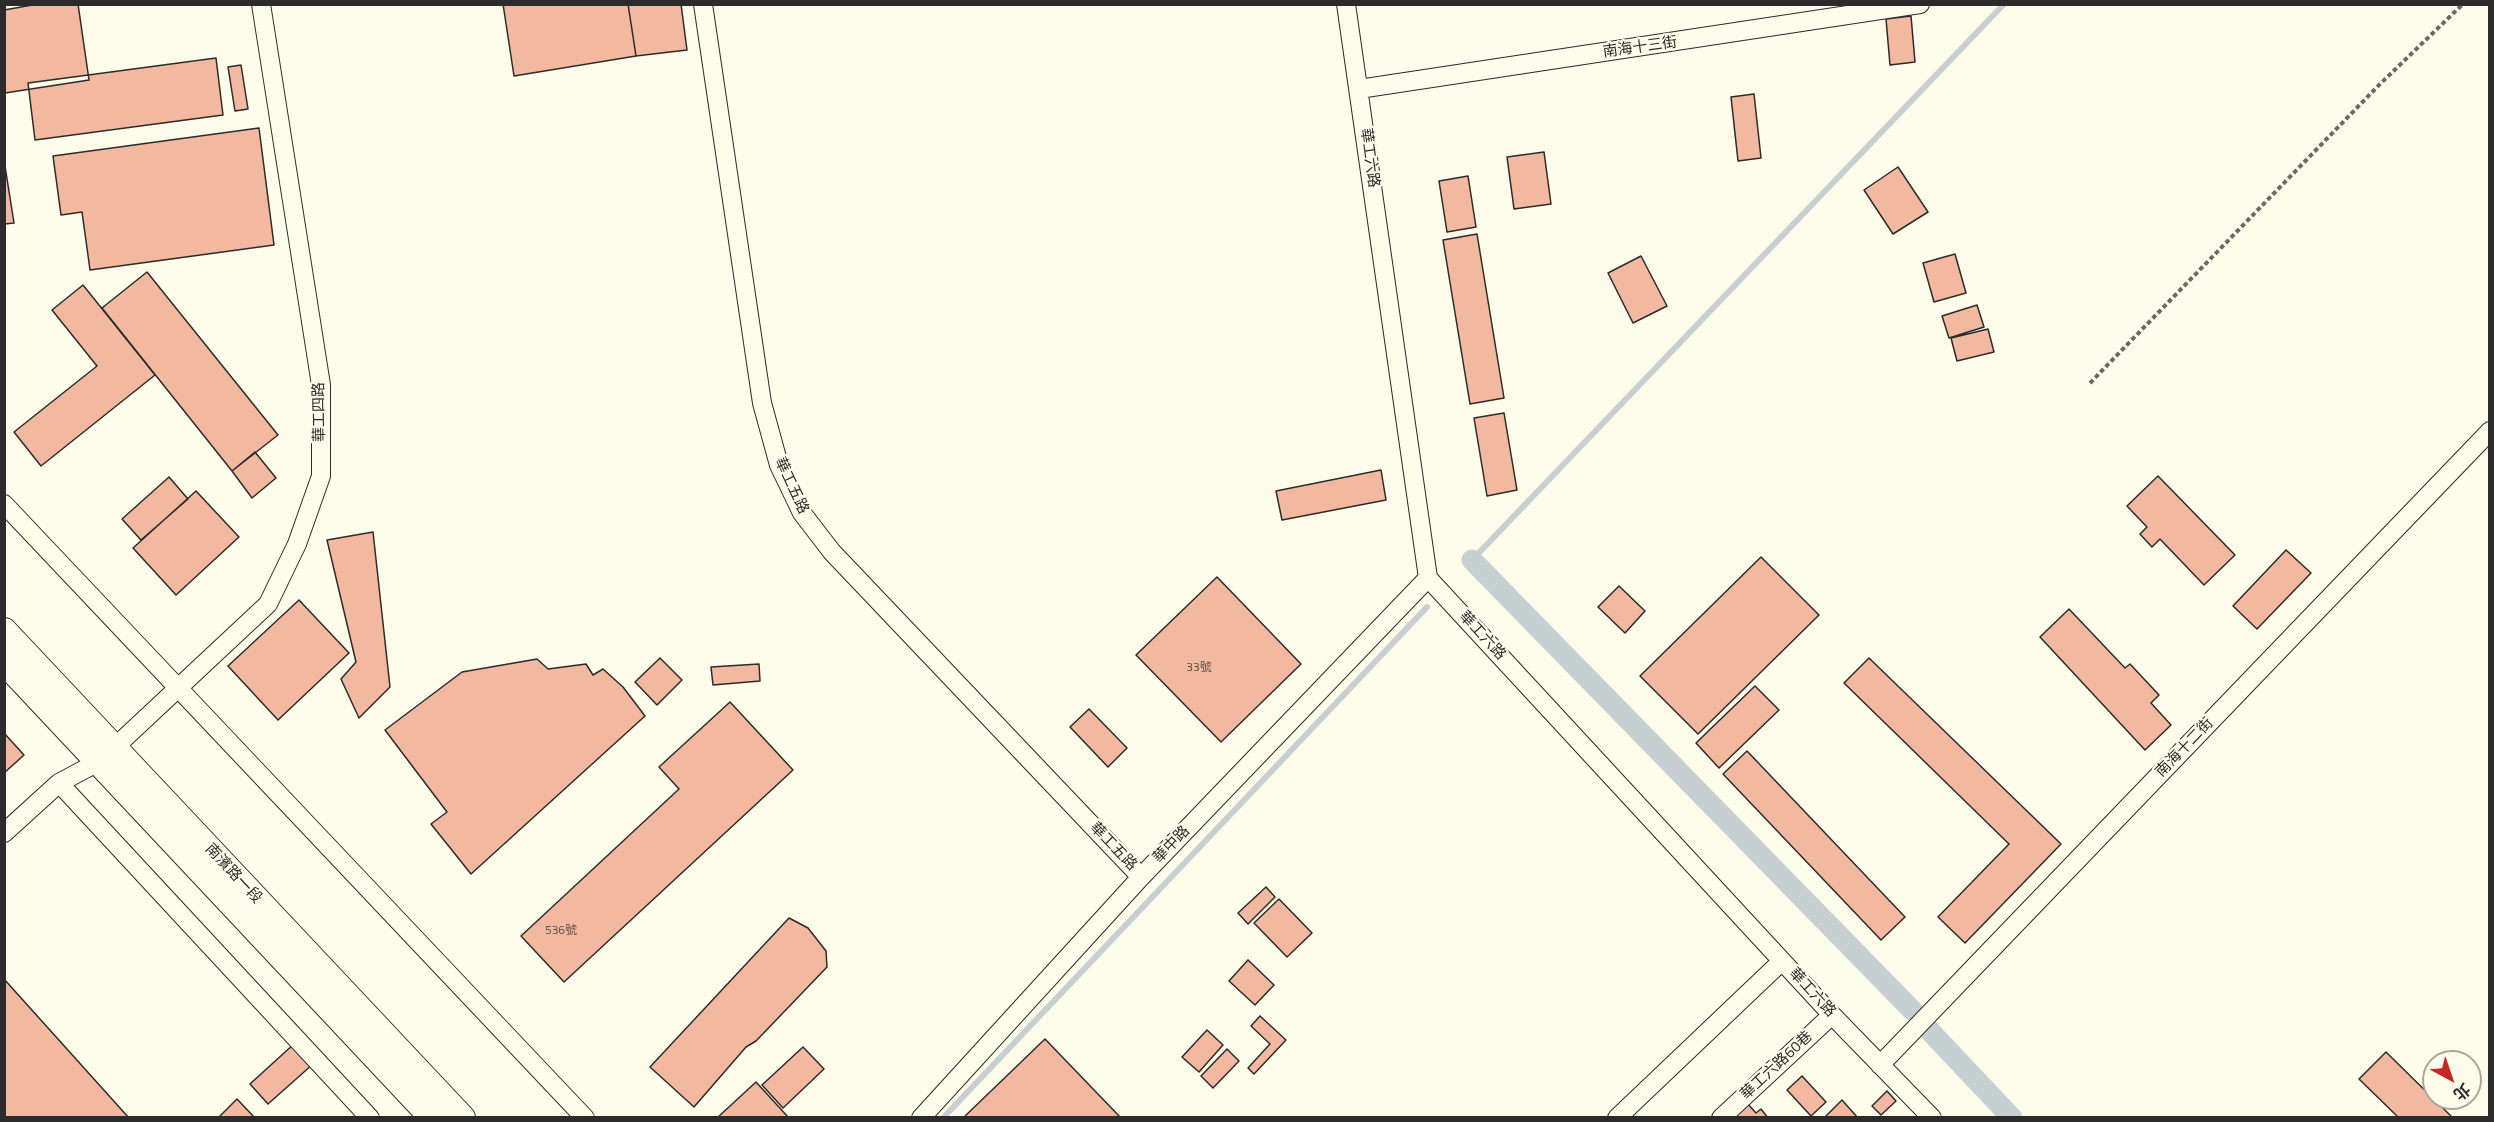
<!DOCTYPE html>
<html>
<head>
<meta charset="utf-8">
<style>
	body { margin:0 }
	#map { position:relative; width:2494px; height:1122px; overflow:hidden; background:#fdfbea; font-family:"Titillium Web","Noto Sans TC",sans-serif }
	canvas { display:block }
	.frame { position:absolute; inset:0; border:6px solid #2b2b2b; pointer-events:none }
	.north { position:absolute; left:2422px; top:1050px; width:60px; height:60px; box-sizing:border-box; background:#fdfbea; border:2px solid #a9a89e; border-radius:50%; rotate:140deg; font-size:16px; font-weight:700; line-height:24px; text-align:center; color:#2b2b2b }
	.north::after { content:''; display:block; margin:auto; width:21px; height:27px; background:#c62828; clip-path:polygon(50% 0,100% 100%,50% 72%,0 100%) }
</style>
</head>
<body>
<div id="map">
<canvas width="2494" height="1122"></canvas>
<div class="frame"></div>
<div class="north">北</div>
</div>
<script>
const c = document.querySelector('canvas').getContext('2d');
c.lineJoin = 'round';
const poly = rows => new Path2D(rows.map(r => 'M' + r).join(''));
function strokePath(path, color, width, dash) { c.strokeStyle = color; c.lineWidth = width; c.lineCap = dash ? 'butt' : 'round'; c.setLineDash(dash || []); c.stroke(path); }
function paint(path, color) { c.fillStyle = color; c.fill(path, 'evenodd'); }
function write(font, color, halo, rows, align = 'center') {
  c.font = font + ' "Titillium Web","Noto Sans TC",sans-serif'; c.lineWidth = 4.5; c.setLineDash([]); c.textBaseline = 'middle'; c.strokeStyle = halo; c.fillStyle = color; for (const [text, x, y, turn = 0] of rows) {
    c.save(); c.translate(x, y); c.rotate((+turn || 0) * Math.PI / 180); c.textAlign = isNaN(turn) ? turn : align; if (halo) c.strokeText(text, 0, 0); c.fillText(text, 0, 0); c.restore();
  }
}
strokePath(poly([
	[1472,560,2004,4],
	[943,1118,1427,607]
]), '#c7d0d0', 6);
strokePath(poly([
	[1472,560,1912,1010],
	[1927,1028,2012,1118]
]), '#c7d0d0', 21);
const building = poly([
	[38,4,78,4,89,80,5,93,4,10,38,4],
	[503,4,628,4,636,56,514,76,503,4],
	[628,4,681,4,687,50,636,56,628,4],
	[1911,16,1915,62,1890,65,1886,19,1911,16],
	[216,58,223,115,35,140,28,83,216,58],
	[241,65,248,109,235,111,228,67,241,65],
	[1754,94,1761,158,1738,161,1731,97,1754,94],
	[259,128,274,245,90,270,82,212,61,215,53,156,259,128],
	[1544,152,1551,204,1514,209,1507,157,1544,152],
	[5,166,14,223,4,224,4,166,5,166],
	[1898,167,1928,212,1893,234,1864,190,1898,167],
	[1468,176,1476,227,1447,232,1439,181,1468,176],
	[1477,234,1504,398,1470,404,1443,240,1477,234],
	[1955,254,1966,293,1934,302,1923,263,1955,254],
	[1641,256,1667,306,1633,323,1608,273,1641,256],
	[147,272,278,435,232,471,102,308,147,272],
	[83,285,155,375,41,466,14,432,97,366,52,310,83,285],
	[1977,305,1984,327,1949,338,1942,316,1977,305],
	[1988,329,1994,352,1957,361,1951,338,1988,329],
	[1504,413,1517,490,1487,496,1474,418,1504,413],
	[255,452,276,478,252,498,232,471,255,452],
	[1381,470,1386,500,1282,520,1276,491,1381,470],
	[2158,476,2235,555,2204,585,2160,539,2152,547,2140,534,2147,527,2127,506,2158,476],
	[169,477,188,499,141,540,122,519,169,477],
	[196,491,239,537,176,595,133,548,196,491],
	[373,532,390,687,359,718,341,679,356,662,327,540,373,532],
	[2286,550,2311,573,2257,629,2233,606,2286,550],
	[1761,557,1819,615,1698,734,1640,676,1761,557],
	[1217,577,1301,664,1221,742,1136,655,1217,577],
	[1619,586,1645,611,1625,633,1598,607,1619,586],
	[299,600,349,653,278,720,228,666,299,600],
	[2069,609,2125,668,2130,664,2159,695,2151,703,2171,725,2145,750,2040,637,2069,609],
	[660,658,682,680,657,705,635,682,660,658],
	[1869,658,2061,844,1965,943,1938,917,2009,844,1844,683,1869,658],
	[537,659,548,669,586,664,593,675,603,669,623,687,645,716,471,874,431,824,447,812,385,730,462,672,537,659],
	[759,664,760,681,713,685,711,667,759,664],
	[1755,686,1779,710,1719,768,1696,743,1755,686],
	[730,702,793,770,564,982,521,936,679,789,659,767,730,702],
	[1089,709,1127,748,1108,767,1070,727,1089,709],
	[4,733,24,755,4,773,4,733],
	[1747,751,1905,917,1881,940,1723,774,1747,751],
	[1266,887,1275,897,1248,924,1238,913,1266,887],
	[1279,899,1312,933,1287,957,1254,923,1279,899],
	[789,918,808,928,826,951,827,967,756,1041,746,1047,694,1107,650,1067,789,918],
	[1248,960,1274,985,1255,1005,1229,981,1248,960],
	[4,979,129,1118,4,1118,4,979],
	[1260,1016,1286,1040,1254,1074,1248,1068,1270,1044,1251,1026,1260,1016],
	[1207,1030,1223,1045,1199,1072,1182,1057,1207,1030],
	[1045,1039,1121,1118,963,1118,1045,1039],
	[295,1043,313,1064,268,1104,250,1084,295,1043],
	[803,1047,824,1069,783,1108,762,1085,803,1047],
	[1227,1049,1239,1061,1213,1088,1201,1076,1227,1049],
	[2386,1052,2453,1118,2399,1118,2359,1079,2386,1052],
	[1802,1076,1826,1102,1811,1116,1787,1090,1802,1076],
	[756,1082,789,1118,717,1118,756,1082],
	[1887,1091,1896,1101,1881,1115,1872,1106,1887,1091],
	[237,1099,255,1118,218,1118,237,1099],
	[1842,1100,1858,1118,1824,1118,1842,1100],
	[1747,1103,1756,1113,1761,1109,1768,1118,1731,1118,1747,1103]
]);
paint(building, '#f2b8a0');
strokePath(building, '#2b2b2b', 1.5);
const street = poly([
	[703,4,762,403,779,465,802,513,832,552,1141,877],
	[1346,4,1428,578,1832,1015,1932,1118],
	[1359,89,1920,4],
	[4,504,585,1118],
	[59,783,370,1118],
	[4,833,59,783,100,761,268,604,297,544,321,476,321,385,261,4],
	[1880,1065,2490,431],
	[921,1118,1141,877,1428,578],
	[1617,1118,1782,961],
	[1721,1118,1832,1015]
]);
const secondary = poly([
	[4,631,462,1118],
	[4,661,433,1118]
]);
strokePath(street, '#2b2b2b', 20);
strokePath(secondary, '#2b2b2b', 28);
strokePath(poly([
	[2090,383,2379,85,2463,4]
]), '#6a6964', 4, [4.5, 3]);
strokePath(street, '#fdfbea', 18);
strokePath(secondary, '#fdfbea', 26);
write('12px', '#5d4e48', null, [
	["33號",1199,668],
	["536號",561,931]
]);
write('15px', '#2b2b2b', '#fdfbea', [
	["南海十三街",1640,48,-8],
	["華工六路",1369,158,82],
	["華工四路",320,412,-91],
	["華工五路",791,486,65],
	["華工六路",1482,636,47],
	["南海十二街",2185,748,-46],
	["華中路",1172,845,-46],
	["華工五路",1113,847,46],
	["南濱路一段",233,874,47],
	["華工六路",1812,993,47],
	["華工六路60巷",1777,1066,-43]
]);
</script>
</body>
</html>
